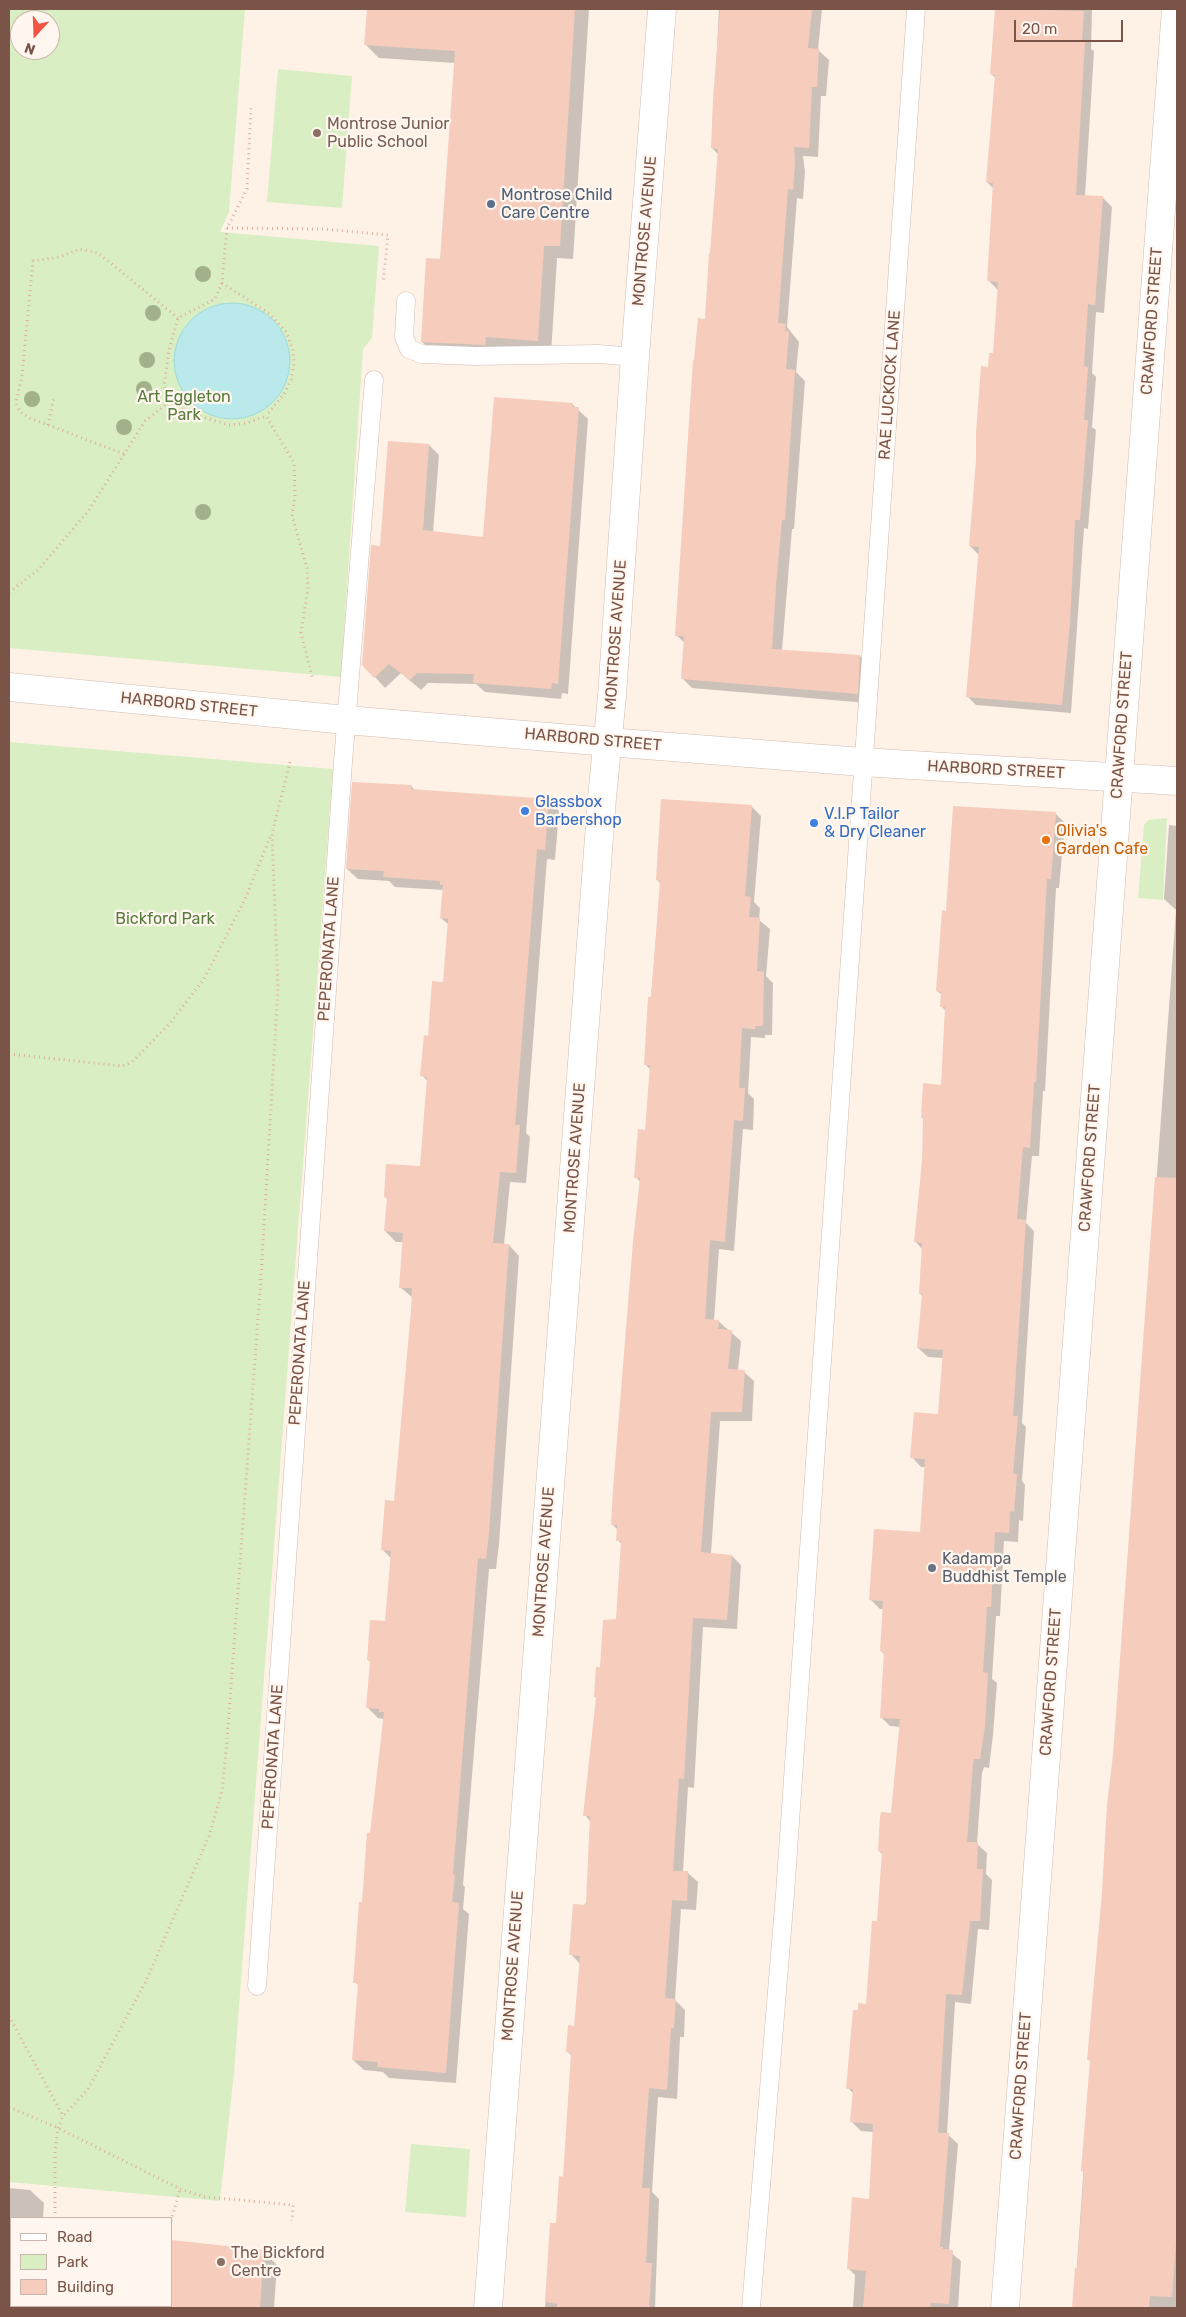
<!DOCTYPE html>
<html>
<head>
<meta charset="utf-8">
<style>
	body { margin:0 }
	#map { position:relative; width:1186px; height:2317px; overflow:hidden; background:#fef2e7; font-family:Rubik,sans-serif }
	canvas { display:block }
	.frame { position:absolute; inset:0; border:10px solid #7b5448; pointer-events:none }
	.legend { position:absolute; left:10px; top:2217px; width:162px; height:90px; box-sizing:border-box; background:#fff7ef; border:1px solid #cab6ac; margin:0; padding:6px 9px; list-style:none; font-size:15px; color:#7b5448 }
	.legend li { display:flex; align-items:center; gap:10px; height:25px }
	.legend b { width:25px; border:1px solid #cab6ac }
	.north { position:absolute; left:10px; top:10px; width:50px; height:50px; box-sizing:border-box; background:#fff7ef; border:1px solid #cab6ac; border-radius:50%; rotate:200deg; font-size:14px; font-weight:700; line-height:20px; text-align:center; color:#7b5448 }
	.north::after { content:''; display:block; margin:auto; width:18px; height:22px; background:#f25342; clip-path:polygon(50% 0,100% 100%,50% 72%,0 100%) }
	.scale { position:absolute; left:1014px; top:20px; width:109px; height:22px; box-sizing:border-box; border:2px solid #7b5448; border-top:0; padding-left:6px; font-size:15px; line-height:18px; white-space:nowrap; color:#7b5448; -webkit-text-stroke:4px #fff7ef; paint-order:stroke }
</style>
</head>
<body>
<div id="map">
<canvas width="1186" height="2317"></canvas>
<div class="frame"></div>
<ul class="legend">
<li><b style="height:6px;background:#fff"></b>Road</li>
<li><b style="height:14px;background:#daeec3"></b>Park</li>
<li><b style="height:14px;background:#f6ccbc"></b>Building</li>
</ul>
<div class="north">N</div>
<div class="scale">20 m</div>
</div>
<script>
const c = document.querySelector('canvas').getContext('2d');
c.lineJoin = 'round';
function paint(path, color) { c.fillStyle = color; c.fill(path, 'evenodd'); }
const poly = rows => new Path2D(rows.map(r => 'M' + r).join(''));
function strokePath(path, color, width, dash) { c.strokeStyle = color; c.lineWidth = width; c.lineCap = dash ? 'butt' : 'round'; c.setLineDash(dash || []); c.stroke(path); }
function write(font, color, halo, rows, align = 'center') {
  c.font = font + ' Rubik,sans-serif'; c.lineWidth = 4.5; c.setLineDash([]); c.textBaseline = 'middle'; c.strokeStyle = halo; c.fillStyle = color; for (const [text, x, y, turn = 0] of rows) {
    c.save(); c.translate(x, y); c.rotate((+turn || 0) * Math.PI / 180); c.textAlign = isNaN(turn) ? turn : align; if (halo) c.strokeText(text, 0, 0); c.fillText(text, 0, 0); c.restore();
  }
}
paint(poly([
	[9,9,245,9,229,212,220,232,379,246,372,338,363,349,341,677,9,648],
	[20,20,50,20,50,50,20,50],
	[278,69,352,76,342,208,267,202],
	[9,742,333,769,234,2073,220,2201,9,2182],
	[1167,818,1163,900,1138,898,1144,825,1148,820],
	[411,2144,470,2149,466,2217,405,2212]
]), '#daeec3');
const water = poly([
	'174 361a58 58 0 1 1 116 0a58 58 0 1 1-116 0Z'
]);
paint(water, '#b9e9ea');
strokePath(water, '#9edbdd', 1);
paint(poly([
	[368,9,589,9,573,259,557,258,551,354,436,355,422,342,441,261,455,63,379,58,366,45],
	[719,9,822,9,818,50,829,60,826,96,821,96,818,157,803,156,805,172,803,199,797,198,787,327,799,342,796,372,805,381,794,529,792,529,782,651,860,656,870,666,867,703,692,688,682,678,685,643,676,635,706,320,718,154,712,148],
	[998,9,1092,9,1091,49,1094,51,1085,196,1103,198,1112,207,1104,313,1096,312,1092,373,1096,377,1092,427,1096,430,1088,529,1084,528,1071,713,976,705,967,696,979,555,970,546,989,368,994,354,998,290,989,281,994,189,987,182,996,78,991,74],
	[572,404,588,419,568,694,562,693,561,699,485,692,476,684,428,683,421,690,401,673,385,688,363,664,381,547,429,445,439,455,433,533,484,539],
	[411,786,415,790,548,800,559,811,555,860,547,859,526,1133,530,1137,526,1183,510,1182,504,1245,509,1245,519,1256,499,1544,496,1569,489,1569,463,1885,465,1887,463,1909,469,1914,456,2083,389,2078,383,2072,364,2070,353,2060,359,1986,355,1982,384,1719,378,1718,367,1707,371,1663,368,1660,386,1622,392,1559,383,1550,396,1502,413,1298,400,1287,404,1242,396,1242,385,1231,388,1199,385,1197,421,1168,428,1082,422,1075,429,1037,444,983,449,925,441,918,444,890,395,887,389,881,358,879,347,869],
	[751,806,761,816,754,902,760,908,759,920,770,929,766,976,773,983,772,1035,765,1035,765,1038,751,1037,748,1093,754,1099,753,1130,743,1129,734,1251,719,1249,714,1321,718,1321,741,1341,738,1371,744,1372,754,1381,752,1421,720,1421,711,1554,732,1556,741,1565,737,1629,703,1627,694,1788,688,1787,683,1872,688,1873,698,1882,696,1910,681,1909,675,2000,685,2010,684,2037,680,2037,677,2099,658,2097,652,2192,659,2199,655,2308,545,2308,551,2224,557,2224,564,2178,572,2056,568,2052,576,2027,580,1964,571,1954,587,1902,591,1822,585,1815,597,1698,595,1697,601,1669,617,1620,622,1545,618,1540,618,1530,612,1524,641,1183,636,1177,646,1131,651,1070,645,1064,661,884,657,880],
	[1056,814,1065,823,1059,888,1056,888,1045,1091,1043,1091,1039,1156,1032,1156,1026,1223,1034,1231,1022,1423,1026,1427,1022,1481,1025,1485,1023,1521,1019,1520,1018,1542,1004,1541,1000,1616,996,1616,992,1679,997,1683,993,1735,989,1768,984,1767,982,1773,977,1844,987,1853,986,1874,992,1880,989,1930,978,1929,971,2004,955,2002,947,2134,958,2144,949,2251,961,2261,958,2308,853,2308,855,2275,849,2269,870,2200,874,2132,861,2131,852,2122,854,2094,848,2088,859,2012,867,2005,878,1923,883,1855,879,1851,893,1814,901,1727,890,1726,881,1717,885,1655,881,1651,883,1609,880,1609,871,1600,921,1534,925,1467,921,1467,912,1457,939,1415,944,1358,928,1357,918,1348,923,1297,920,1294,923,1250,915,1241,923,1162,924,1120,922,1118,943,1086,946,1011,941,1006,942,995,937,991,948,912],
	[1169,825,1177,826,1177,2307,1074,2308,1091,2062,1088,2059,1115,1755,1176,910,1164,899],
	[9,2188,30,2190,44,2203,43,2218,11,2218,11,2306,171,2306,263,2251,277,2265,274,2308,9,2308]
]), '#0003');
paint(poly([
	[367,9,575,9,560,246,544,246,538,341,486,337,485,345,421,342,426,258,440,259,455,51,364,45],
	[720,9,812,9,808,48,819,49,817,87,812,87,809,148,794,147,795,162,793,190,788,189,778,323,786,324,785,331,789,331,786,369,795,370,785,520,782,520,776,586,772,649,860,655,858,694,681,679,684,636,675,636,693,360,694,360,698,318,705,319,709,253,710,253,718,149,711,148,713,99],
	[995,9,1084,11,1082,41,1085,41,1076,195,1103,196,1095,305,1088,304,1084,366,1088,367,1084,420,1088,420,1080,520,1075,520,1070,623,1062,705,966,697,979,547,969,546,976,460,976,433,981,366,988,367,989,353,993,353,998,282,987,281,993,183,986,182,995,75,990,74],
	[494,397,573,403,572,407,579,407,558,684,552,683,551,689,473,683,474,674,417,673,410,680,389,664,374,678,362,665,371,545,380,546,388,441,429,444,423,530,483,537],
	[352,782,412,785,411,789,549,799,545,850,537,849,515,1125,520,1125,516,1173,500,1172,493,1243,509,1244,489,1533,486,1559,478,1558,453,1874,455,1875,452,1902,459,1903,446,2073,377,2067,378,2062,352,2060,358,1983,353,1983,359,1902,362,1902,367,1833,370,1833,384,1712,379,1712,379,1709,366,1708,370,1661,367,1660,370,1620,385,1621,391,1551,381,1550,385,1500,394,1501,411,1310,412,1288,399,1288,403,1233,384,1231,387,1198,384,1197,386,1164,420,1166,427,1077,420,1076,424,1035,428,1036,432,981,443,982,448,919,440,918,443,885,440,885,440,881,383,877,384,871,346,869],
	[661,799,752,805,745,896,751,897,749,917,760,918,757,971,764,972,763,1026,755,1026,755,1029,742,1028,739,1088,745,1088,743,1121,734,1120,725,1242,710,1240,705,1319,719,1320,718,1329,732,1330,728,1369,745,1370,742,1412,711,1412,701,1552,732,1555,727,1620,693,1618,684,1779,679,1778,673,1871,688,1871,687,1901,672,1900,665,1998,676,1999,674,2028,671,2028,667,2090,649,2088,642,2188,650,2188,646,2263,652,2263,649,2308,557,2308,557,2304,545,2302,550,2223,556,2223,559,2176,563,2177,571,2053,566,2052,568,2025,574,2026,580,1956,569,1955,573,1904,584,1905,586,1902,590,1816,583,1816,596,1697,594,1697,596,1667,600,1667,603,1620,616,1619,621,1541,616,1541,617,1525,611,1525,613,1489,633,1242,640,1178,634,1178,638,1129,645,1130,650,1065,644,1065,648,997,651,997,660,881,656,880],
	[953,806,1056,812,1051,879,1047,879,1036,1082,1034,1082,1030,1148,1023,1147,1017,1219,1026,1220,1013,1416,1018,1416,1013,1474,1017,1474,1014,1512,1010,1511,1009,1533,995,1532,991,1607,987,1607,983,1672,988,1673,985,1726,980,1759,974,1759,973,1763,967,1842,978,1842,977,1869,983,1869,980,1921,970,1921,962,1995,946,1994,938,2133,949,2133,940,2247,943,2247,943,2249,953,2250,949,2304,931,2303,930,2308,863,2308,866,2271,847,2269,852,2197,869,2199,873,2124,850,2122,853,2089,846,2089,853,2010,858,2010,858,2003,866,2004,872,1921,877,1921,882,1852,878,1851,880,1816,881,1812,891,1813,900,1719,880,1718,884,1652,880,1651,883,1601,869,1600,874,1529,920,1532,925,1459,910,1458,914,1412,938,1414,943,1350,917,1348,922,1294,919,1294,922,1243,914,1242,922,1161,923,1118,921,1118,923,1083,941,1085,945,1007,940,1007,941,992,936,991,942,910,946,911],
	[1155,1177,1177,1178,1177,2229,1172,2297,1150,2296,1149,2308,1072,2308,1075,2268,1077,2268,1084,2172,1081,2171,1090,2060,1087,2060,1102,1892,1107,1805,1113,1755],
	[171,2240,264,2250,260,2308,171,2308]
]), '#f6ccbc');
const service = poly([
	[406,301,404,337,409,349,422,354,475,356,598,354,635,357],
	[257,1986,343,762,374,380],
	[751,2308,785,1894,916,9]
]);
const minor = poly([
	[488,2308,602,798,612,696,635,357,662,9],
	[1005,2308,1176,9]
]);
const tertiary = poly([
	[9,687,346,720,608,742,862,762,1177,781]
]);
strokePath(service, '#d4baae', 19);
strokePath(minor, '#d4baae', 29);
strokePath(tertiary, '#d4baae', 29);
strokePath(poly([
	[227,228,323,229,388,235,383,283],
	[222,283,270,314,286,332,293,350,294,364,291,380,284,394,266,416],
	[168,403,199,416,229,425,247,423,266,416,294,463,295,496,292,516,307,568,308,588,301,633,313,680],
	[168,403,164,386,169,350,178,318,215,299,222,283,227,228,247,189,251,108],
	[48,425,54,397],
	[124,454,30,418,20,412,16,403,22,375,33,261,60,257,80,249,98,253,178,318],
	[9,592,38,570,89,510,145,421,168,403],
	[9,1054,122,1066,132,1062,170,1023,204,979,246,897,270,837],
	[9,2016,63,2116],
	[9,2107,58,2128,180,2189,205,2197,293,2205,292,2221],
	[55,2218,55,2152,58,2128,63,2116,88,2089,146,1981,209,1836,222,1791,227,1741,261,1277,278,988,272,834,291,758],
	[171,2221,180,2189]
]), '#dcae9e', 3, [1, 4]);
strokePath(service, '#fff', 18);
strokePath(minor, '#fff', 28);
strokePath(tertiary, '#fff', 28);
c.fillStyle = '#a2b189';
for (const [x, y] of [
	[203,274],
	[153,313],
	[147,360],
	[144,389],
	[32,399],
	[124,427],
	[203,512]
]) { c.beginPath(); c.arc(x, y, 8, 0, 2 * Math.PI); c.fill(); }
for (const [x, y, r, color] of [
	[317,133,5,"#8d6e63"],
	[491,204,5,"#5c6f8a"],
	[525,811,5,"#3f7fe0"],
	[814,823,5,"#3f7fe0"],
	[1046,840,5,"#e8710a"],
	[932,1568,5,"#6b7280"],
	[221,2262,5,"#8d6e63"]
]) { const dot = new Path2D(); dot.arc(x, y, r, 0, 2 * Math.PI); c.fillStyle = color; c.fill(dot); strokePath(dot, '#fff7ef', 2); }
write('16px', '#785e54', '#fff7ef', [
	["Montrose Junior",327,124],
	["Public School",327,142],
	["The Bickford",231,2253],
	["Centre",231,2271]
], 'left');
write('16px', '#4e5e75', '#fff7ef', [
	["Montrose Child",501,195],
	["Care Centre",501,213]
], 'left');
write('16px', '#7b5448', '#fff7ef', [
	["MONTROSE AVENUE",645,231,-85],
	["CRAWFORD STREET",1152,321,-86],
	["RAE LUCKOCK LANE",890,385,-86],
	["MONTROSE AVENUE",616,635,-86],
	["HARBORD STREET",189,705,6],
	["CRAWFORD STREET",1122,725,-86],
	["HARBORD STREET",593,740,5],
	["HARBORD STREET",996,770,3],
	["PEPERONATA LANE",329,949,-86],
	["MONTROSE AVENUE",575,1158,-86],
	["CRAWFORD STREET",1090,1158,-86],
	["PEPERONATA LANE",300,1353,-86],
	["MONTROSE AVENUE",544,1562,-86],
	["CRAWFORD STREET",1051,1682,-86],
	["PEPERONATA LANE",273,1757,-86],
	["MONTROSE AVENUE",513,1966,-86],
	["CRAWFORD STREET",1021,2086,-86]
]);
write('16px', '#577b3c', '#fff7ef', [
	["Art Eggleton",184,397],
	["Park",184,415],
	["Bickford Park",165,919]
]);
write('16px', '#366cbe', '#fff7ef', [
	["Glassbox",535,802],
	["Barbershop",535,820],
	["V.I.P Tailor",824,814],
	["& Dry Cleaner",824,832]
], 'left');
write('16px', '#c56008', '#fff7ef', [
	["Olivia's",1056,831],
	["Garden Cafe",1056,849]
], 'left');
write('16px', '#5b616d', '#fff7ef', [
	["Kadampa",942,1559],
	["Buddhist Temple",942,1577]
], 'left');
</script>
</body>
</html>
